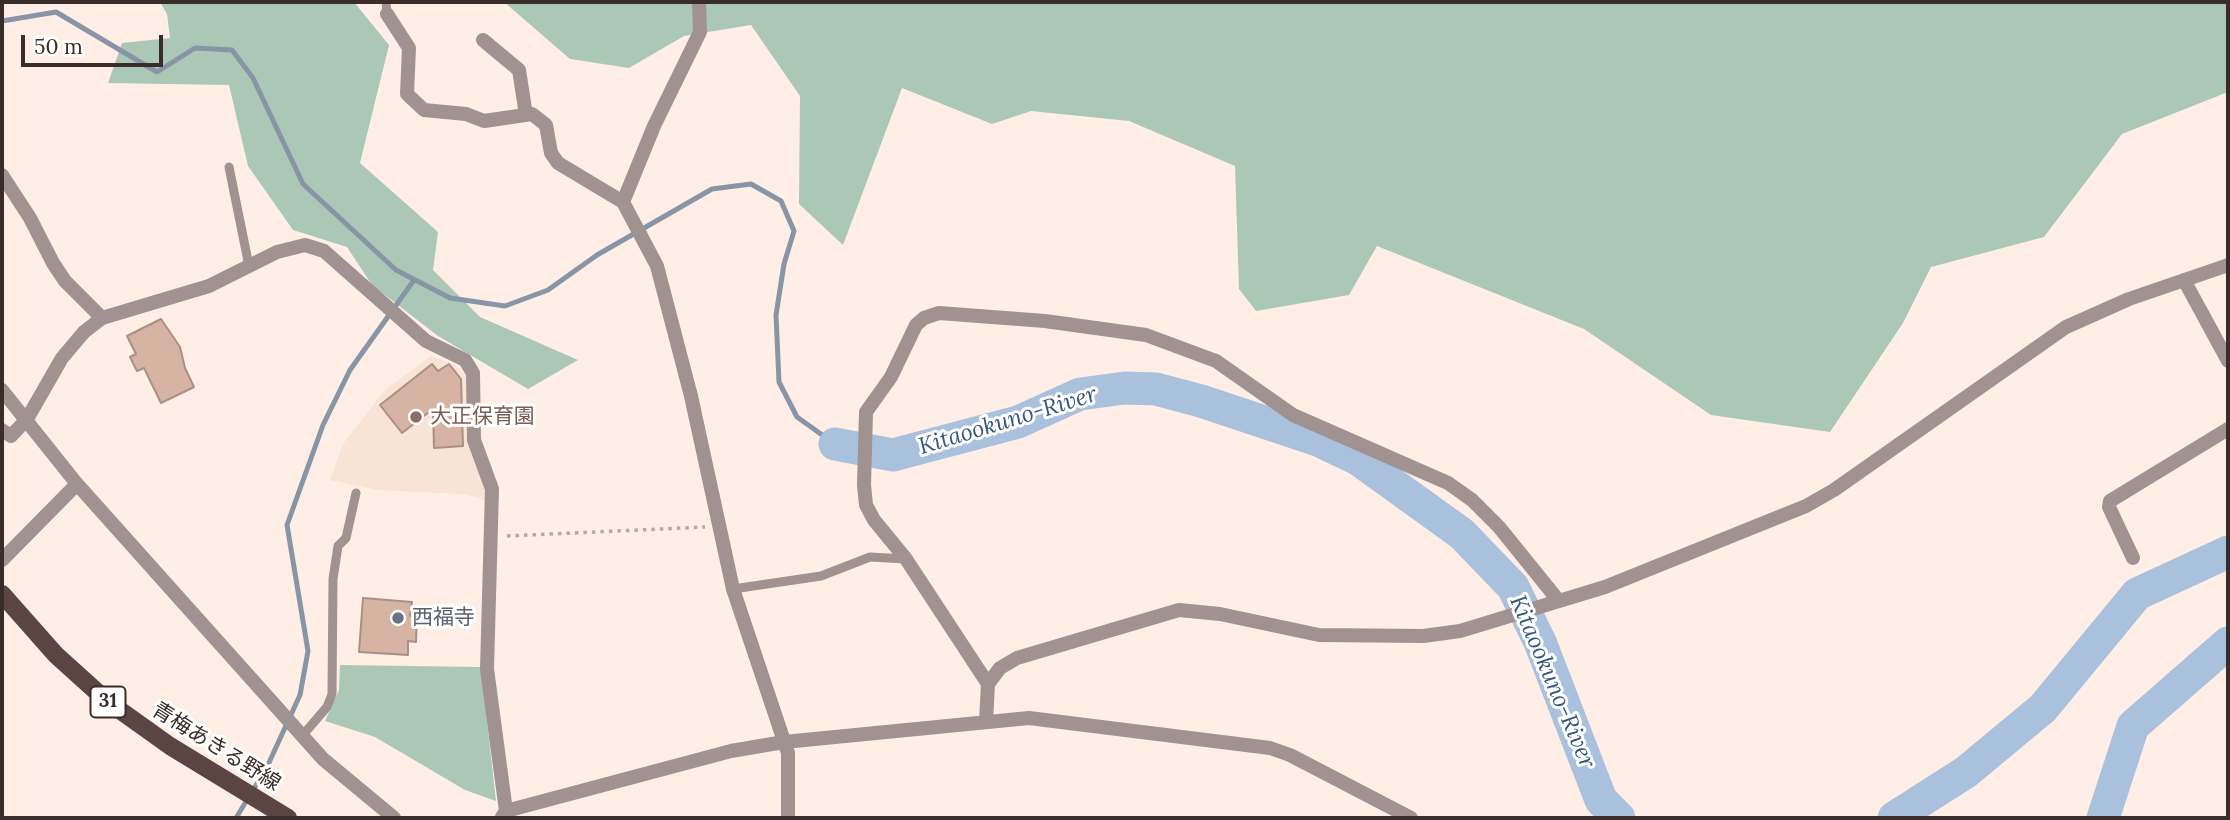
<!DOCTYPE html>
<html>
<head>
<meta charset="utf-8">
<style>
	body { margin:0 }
	#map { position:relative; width:2230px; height:820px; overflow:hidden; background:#ffeee6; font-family:Lora,serif }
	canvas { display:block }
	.frame { position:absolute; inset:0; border:4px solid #382d28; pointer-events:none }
	.scale { position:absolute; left:21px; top:35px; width:142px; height:32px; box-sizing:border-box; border:4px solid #382d28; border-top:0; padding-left:9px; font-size:21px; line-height:24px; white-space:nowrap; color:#382d28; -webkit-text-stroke:5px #fff; paint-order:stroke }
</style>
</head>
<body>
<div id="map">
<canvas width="2230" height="820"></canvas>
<div class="frame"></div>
<div class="scale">50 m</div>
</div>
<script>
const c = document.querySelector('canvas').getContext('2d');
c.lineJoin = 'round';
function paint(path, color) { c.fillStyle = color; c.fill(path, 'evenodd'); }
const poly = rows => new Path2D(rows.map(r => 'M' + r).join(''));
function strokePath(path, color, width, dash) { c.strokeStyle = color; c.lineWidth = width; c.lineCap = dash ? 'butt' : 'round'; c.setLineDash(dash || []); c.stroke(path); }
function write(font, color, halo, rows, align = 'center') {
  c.font = font + ' Lora,"Noto Sans JP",serif'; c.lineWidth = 6; c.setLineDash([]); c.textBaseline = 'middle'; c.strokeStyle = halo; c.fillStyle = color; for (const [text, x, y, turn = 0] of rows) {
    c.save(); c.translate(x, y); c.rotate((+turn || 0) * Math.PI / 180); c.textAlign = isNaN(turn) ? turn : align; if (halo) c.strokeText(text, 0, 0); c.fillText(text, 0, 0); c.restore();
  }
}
paint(poly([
	[431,356,456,366,466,376,470,444,487,489,487,501,464,494,378,490,330,480,343,444,385,390]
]), '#f8e3d5');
paint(poly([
	[160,2,354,2,389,45,360,163,438,232,433,270,480,317,578,360,528,389,438,336,372,285,347,247,293,230,248,166,229,85,108,83,122,43,170,38,167,14],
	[504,2,2228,2,2228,92,2122,134,2044,237,1931,267,1903,323,1830,432,1711,415,1584,329,1377,246,1349,295,1256,311,1239,289,1235,166,1129,121,1031,111,992,124,902,88,843,245,799,204,800,96,751,25,684,36,629,68,570,59],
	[340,665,481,667,496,801,465,790,375,737,325,721,339,690]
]), '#abc8b7');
strokePath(poly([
	[2,21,56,12,157,72,195,48,232,50,253,78,303,184,396,270,450,298,505,306,548,290,597,255,712,189,751,184,781,201,794,231,784,264,776,315,779,382,797,417,835,444],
	[236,818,267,767,300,695,308,651,287,525,323,425,350,370,414,280]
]), '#8895a7', 5);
strokePath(poly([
	[835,444,893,455,1018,422,1080,394,1125,388,1156,389,1201,401,1318,440,1358,459,1462,534,1513,587,1540,642,1601,800,1619,818],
	[1894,818,1966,772,2043,708,2137,594,2228,552],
	[2103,818,2133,726,2228,643]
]), '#aac1dd', 33);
const building = poly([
	[161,319,180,347,185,368,194,387,161,403,144,368,137,371,130,357,136,354,127,336,161,319],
	[432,364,438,371,449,364,461,379,463,446,434,448,433,409,402,433,380,405,432,364],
	[363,598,412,602,410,616,417,616,416,642,408,641,408,655,359,652,363,598]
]);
paint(building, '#d6b3a2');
strokePath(building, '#aa9084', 2);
strokePath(poly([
	[507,536,705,527]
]), '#b7a8a1', 3.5, [3.5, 5]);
strokePath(poly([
	[386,2,387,14],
	[229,167,249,266],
	[733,589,821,576,870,557,906,559],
	[302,736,327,707,332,694,333,579,338,546,346,538,356,493]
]), '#9f9290', 9);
strokePath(poly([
	[387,14,409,48,407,94,424,110,466,114,484,121,532,114,546,125,551,153,558,163,623,202,657,266,691,396,733,589,788,753,788,818],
	[483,40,519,70,526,115],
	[2,175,30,218,53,263,65,281,102,318],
	[623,202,654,126,700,32,699,2],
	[2184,280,2228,361],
	[2,390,77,484,323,759,394,818],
	[2,430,11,436,27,419,62,358,84,332,102,318,209,286,277,252,305,245,324,251,426,341,465,360,473,373,474,440,492,489,487,669,506,811],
	[2133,558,2109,507,2110,501,2228,429],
	[2,560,77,484],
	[988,684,1000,668,1017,658,1179,610,1220,614,1319,635,1423,636,1460,631,1605,587,1806,506,1834,490,2066,327,2129,299,2228,265],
	[986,721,988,684,906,559,874,520,866,505,864,485,866,412,891,377,916,325,924,318,939,313,1045,321,1146,335,1216,361,1293,415,1448,483,1472,500,1499,527,1558,600],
	[502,817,506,811,731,751,784,742,1029,718,1270,748,1290,755,1411,818]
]), '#9f9290', 14);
strokePath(poly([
	[2,594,56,655,107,701,170,746,288,818]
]), '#5b4542', 18);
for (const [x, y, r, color] of [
	[416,417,7,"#8d6e63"],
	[398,618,7,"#6b7280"]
]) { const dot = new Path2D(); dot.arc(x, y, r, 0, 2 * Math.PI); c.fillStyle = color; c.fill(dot); strokePath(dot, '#fff', 2.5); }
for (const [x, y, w] of [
	[108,702,35]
]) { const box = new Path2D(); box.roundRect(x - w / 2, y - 15.5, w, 31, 5); c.fillStyle = '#fff'; c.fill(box); strokePath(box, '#382d28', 2); }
write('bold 19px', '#382d28', null, [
	["31",108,702]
]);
write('21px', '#785e54', '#fff', [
	["大正保育園",430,417]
], 'left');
write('21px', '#5b616d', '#fff', [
	["西福寺",412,618]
], 'left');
write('21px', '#382d28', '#fff', [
	["青梅あきる野線",216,747,32]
]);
write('italic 23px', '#34577f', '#fff', [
	["Kitaookuno-River",1008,421,-17],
	["Kitaookuno-River",1552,682,67]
]);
</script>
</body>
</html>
